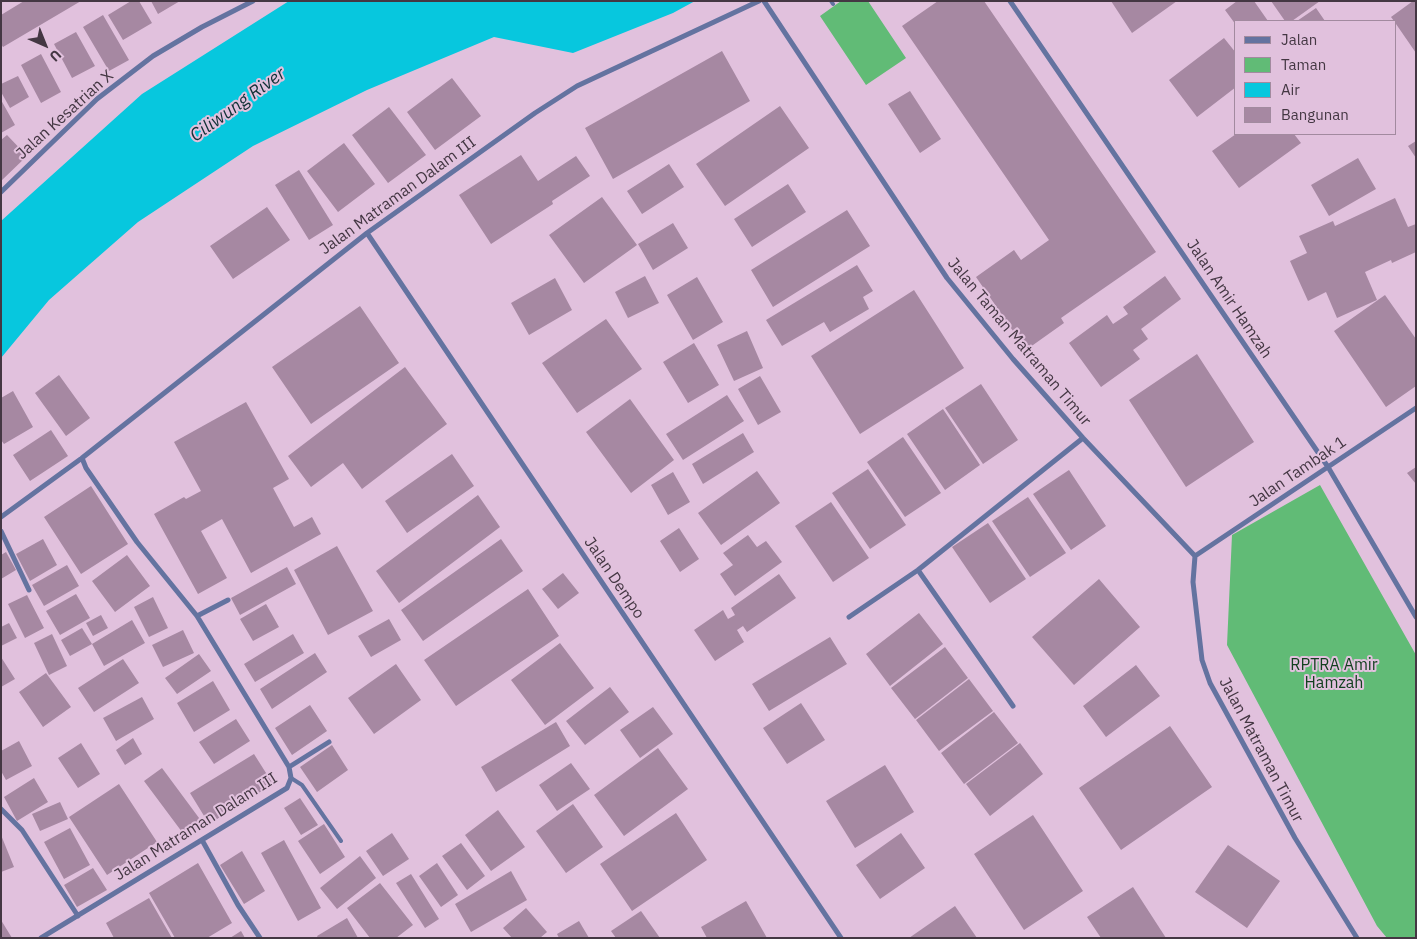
<!DOCTYPE html>
<html>
<head>
<meta charset="utf-8">
<style>
	body { margin:0 }
	#map { position:relative; width:1417px; height:939px; overflow:hidden; background:#e1c1dd; font-family:"IBM Plex Sans",sans-serif }
	canvas { display:block }
	.frame { position:absolute; inset:0; border:2px solid #443743; pointer-events:none }
	.legend { position:absolute; left:1234px; top:20px; width:162px; height:115px; box-sizing:border-box; background:#e1c1dd; border:1px solid #a28a9f; margin:0; padding:6px 9px; list-style:none; font-size:15px; color:#443743 }
	.legend li { display:flex; align-items:center; gap:10px; height:25px }
	.legend b { width:25px; border:1px solid #a28a9f }
	.north { position:absolute; left:20px; top:20px; width:50px; height:50px; -webkit-text-stroke:4px #e1c1dd; paint-order:stroke; rotate:136deg; font-size:14px; font-weight:700; line-height:20px; text-align:center; color:#443743 }
	.north::after { content:''; display:block; margin:auto; width:18px; height:22px; background:#443743; clip-path:polygon(50% 0,100% 100%,50% 72%,0 100%) }
</style>
</head>
<body>
<div id="map">
<canvas width="1417" height="939"></canvas>
<div class="frame"></div>
<ul class="legend">
<li><b style="height:6px;background:#6473a0"></b>Jalan</li>
<li><b style="height:14px;background:#61bb76"></b>Taman</li>
<li><b style="height:14px;background:#07c7de"></b>Air</li>
<li><b style="height:14px;background:#a688a2"></b>Bangunan</li>
</ul>
<div class="north">U</div>
</div>
<script>
const c = document.querySelector('canvas').getContext('2d');
c.lineJoin = 'round';
function paint(path, color) { c.fillStyle = color; c.fill(path, 'evenodd'); }
const poly = rows => new Path2D(rows.map(r => 'M' + r).join(''));
function strokePath(path, color, width, dash) { c.strokeStyle = color; c.lineWidth = width; c.lineCap = dash ? 'butt' : 'round'; c.setLineDash(dash || []); c.stroke(path); }
function write(font, color, halo, rows, align = 'center') {
  c.font = font + ' "IBM Plex Sans",sans-serif'; c.lineWidth = 4; c.setLineDash([]); c.textBaseline = 'middle'; c.strokeStyle = halo; c.fillStyle = color; for (const [text, x, y, turn = 0] of rows) {
    c.save(); c.translate(x, y); c.rotate((+turn || 0) * Math.PI / 180); c.textAlign = isNaN(turn) ? turn : align; if (halo) c.strokeText(text, 0, 0); c.fillText(text, 0, 0); c.restore();
  }
}
paint(poly([
	[841,1,868,1,906,58,866,85,820,16],
	[1320,485,1416,655,1416,938,1387,938,1377,926,1227,645,1232,535]
]), '#61bb76');
paint(poly([
	[289,1,695,1,673,13,573,53,494,37,367,90,253,146,138,222,49,300,1,358,1,221,142,94]
]), '#07c7de');
paint(poly([
	[24,1,81,1,3,47,1,44,1,15],
	[131,1,139,1,152,23,123,40,108,15],
	[151,1,180,1,158,14],
	[938,1,984,1,1156,252,1061,318,1064,323,1026,350,976,277,1014,250,1021,260,1049,240,902,26],
	[1111,1,1177,1,1132,33],
	[1237,1,1254,1,1268,21,1236,21,1236,25,1225,10],
	[1271,1,1320,1,1292,21,1285,21],
	[1413,1,1416,1,1416,53,1396,24,1396,21,1394,21,1391,17],
	[1316,8,1325,21,1297,21],
	[103,15,129,60,109,71,83,27],
	[76,32,95,66,72,78,54,44],
	[1224,38,1236,53,1236,87,1197,117,1169,80],
	[722,51,750,101,613,179,585,128],
	[41,54,61,92,41,103,21,65],
	[18,76,29,97,10,108,1,92,1,84],
	[452,78,481,116,435,150,407,112],
	[910,91,941,139,920,153,888,104],
	[1,100,15,125,1,133],
	[780,106,809,148,725,206,696,164],
	[389,107,426,155,388,183,352,135],
	[1236,134,1294,134,1301,143,1239,188,1212,151],
	[7,135,27,156,1,181,1,140],
	[1416,141,1416,158,1408,146],
	[344,143,375,184,338,212,307,171],
	[521,155,538,181,576,156,590,176,552,201,553,204,491,244,459,195],
	[1358,158,1376,189,1329,216,1311,185],
	[669,164,684,187,642,214,627,191],
	[299,170,333,225,309,240,275,185],
	[788,184,806,212,752,247,734,219],
	[602,197,637,245,584,283,549,235],
	[1395,198,1408,227,1416,224,1416,252,1392,263,1391,260,1365,272,1377,300,1337,318,1326,292,1308,301,1290,261,1307,253,1299,236,1333,221,1335,226],
	[267,207,290,240,233,279,210,246],
	[847,210,870,246,773,307,751,270],
	[673,223,688,248,653,270,638,244],
	[857,265,873,291,863,297,869,309,830,332,824,322,782,346,766,320],
	[645,276,659,303,628,318,615,292],
	[1165,276,1181,299,1141,329,1148,339,1133,350,1140,359,1101,387,1069,343,1107,315,1113,324,1128,314,1123,307],
	[697,277,723,322,693,340,667,295],
	[555,278,572,310,529,335,511,303],
	[914,290,964,368,860,434,811,356],
	[1385,295,1416,339,1416,386,1386,407,1334,331],
	[360,306,399,363,311,424,272,367],
	[606,319,642,369,577,413,542,363],
	[747,331,763,368,734,381,717,345],
	[694,343,719,385,688,403,663,362],
	[1197,354,1254,442,1186,487,1129,400],
	[405,367,447,424,362,489,343,463,311,487,288,456],
	[59,375,90,418,66,436,35,393],
	[760,376,781,412,758,425,738,389],
	[981,384,1018,440,983,464,945,408],
	[13,391,33,427,4,444,1,440,1,398],
	[727,395,744,421,683,460,666,434],
	[630,399,674,460,631,493,586,432],
	[246,402,289,479,273,488,294,527,312,517,321,534,251,573,222,519,201,531,227,578,198,594,154,514,184,497,186,499,201,491,174,442],
	[943,409,980,465,945,490,907,434],
	[51,430,68,456,30,481,13,455],
	[743,433,754,452,703,484,692,464],
	[903,437,941,493,905,517,867,462],
	[452,454,474,486,407,533,385,501],
	[1416,467,1416,484,1407,473],
	[868,469,906,525,870,549,832,493],
	[1069,470,1106,526,1071,550,1033,494],
	[757,471,780,503,721,545,698,513],
	[673,472,690,502,668,515,651,485],
	[91,486,128,544,81,574,44,517],
	[478,495,500,527,399,603,376,571],
	[1028,497,1066,553,1030,577,992,521],
	[831,502,869,558,833,582,795,526],
	[988,523,1026,579,990,603,952,547],
	[679,528,699,559,680,572,660,541],
	[748,535,757,547,766,541,782,562,735,596,720,574,733,565,723,553],
	[43,539,57,565,30,581,16,554],
	[501,539,523,571,423,641,401,610],
	[337,546,373,611,328,635,294,570],
	[6,552,16,570,1,579,1,555],
	[127,555,150,586,115,612,92,581],
	[67,565,79,586,44,606,32,585],
	[287,567,296,584,240,615,231,598],
	[563,573,579,593,558,609,542,589],
	[779,574,796,598,747,632,743,626,737,630,744,642,715,661,694,630,723,610,728,619,735,615,731,608],
	[1099,579,1140,627,1074,685,1032,637],
	[528,589,559,636,456,706,424,660],
	[76,594,90,618,60,635,46,611],
	[27,595,44,628,25,638,8,604],
	[153,597,168,628,149,637,134,607],
	[266,604,279,627,253,641,240,619],
	[919,613,943,644,890,686,866,654],
	[101,615,108,628,93,636,86,623],
	[389,619,401,640,371,657,358,636],
	[132,620,145,643,104,666,92,644],
	[9,623,17,638,1,646,1,627],
	[82,628,92,644,70,656,61,640],
	[183,630,194,653,163,667,152,645],
	[52,634,67,666,49,675,34,643],
	[293,634,304,653,255,682,244,664],
	[830,637,847,664,769,711,752,684],
	[560,643,594,688,545,725,511,680],
	[945,647,968,678,915,719,891,688],
	[315,653,327,672,272,709,260,689],
	[199,654,211,671,177,694,165,678],
	[1,657,15,679,1,687],
	[123,659,139,683,94,712,78,688],
	[396,664,421,700,374,734,348,698],
	[1136,665,1160,696,1106,737,1083,706],
	[46,673,71,707,43,727,19,692],
	[969,679,993,711,939,751,916,720],
	[213,681,230,710,194,732,177,703],
	[610,687,629,712,585,745,566,721],
	[142,697,154,719,116,741,103,718],
	[801,703,825,740,787,764,763,728],
	[310,705,327,731,292,755,275,728],
	[653,707,673,734,640,758,620,730],
	[994,712,1018,743,964,784,941,753],
	[236,719,250,741,214,764,199,742],
	[556,722,570,746,496,792,481,767],
	[1170,726,1212,787,1121,850,1079,788],
	[133,738,142,754,125,765,116,750],
	[19,741,32,766,6,780,1,771,1,751],
	[81,743,100,774,78,788,58,758],
	[1020,743,1043,774,990,816,966,784],
	[332,745,348,770,317,792,300,767],
	[658,748,688,789,624,836,594,795],
	[254,754,273,784,209,824,190,793],
	[571,763,590,789,557,811,539,785],
	[885,765,914,812,855,848,826,801],
	[162,768,202,822,185,836,144,781],
	[34,778,48,802,17,821,4,797],
	[119,784,157,842,107,875,69,817],
	[300,798,318,825,301,835,284,808],
	[60,802,68,819,40,831,32,814],
	[573,804,603,847,566,873,536,831],
	[498,810,525,847,491,871,465,835],
	[676,813,707,860,632,911,600,864],
	[1033,815,1083,891,1024,930,974,854],
	[324,824,345,857,320,874,298,841],
	[70,828,90,865,64,879,44,842],
	[392,833,409,859,383,876,366,851],
	[901,833,925,868,880,899,856,865],
	[1,835,14,867,1,872],
	[284,840,321,908,298,921,261,853],
	[461,843,485,876,467,890,442,856],
	[1228,845,1280,881,1247,928,1195,892],
	[242,851,265,891,244,904,220,865],
	[360,856,376,878,337,909,320,888],
	[198,863,232,923,207,938,175,938,149,893],
	[437,863,458,895,441,907,419,876],
	[93,868,107,890,77,907,64,885],
	[511,871,527,900,471,932,455,904],
	[411,874,439,919,425,928,396,883],
	[380,883,413,925,396,938,370,938,347,908],
	[1133,887,1166,938,1101,938,1087,917],
	[149,898,172,938,114,938,106,923],
	[746,901,767,938,707,938,701,927],
	[955,906,977,938,909,938],
	[526,908,547,932,540,938,512,938,503,928],
	[641,911,660,938,616,938,611,931],
	[347,918,358,938,318,938,317,936],
	[1,920,12,938,1,938],
	[579,921,589,938,559,938,557,934],
	[241,931,245,938,230,938]
]), '#a688a2');
strokePath(poly([
	[831,1,833,4],
	[291,778,302,785,341,841]
]), '#6473a0', 4);
strokePath(poly([
	[764,1,947,278,1013,359,1083,438,1195,556],
	[1010,1,1328,467,1416,617],
	[1,192,97,99,153,56,202,27,253,1],
	[367,233,841,938],
	[1,517,82,458,367,233,535,113,577,86,759,1],
	[1,531,29,590],
	[1195,556,1193,582,1202,660,1210,683,1295,838,1357,938],
	[1195,556,1416,408],
	[918,570,1013,706],
	[197,616,228,600],
	[849,617,918,570,1083,438],
	[289,767,329,742],
	[1,809,22,830,78,916],
	[202,840,238,905,260,938],
	[41,938,287,788,291,778,289,767,197,616,137,542,86,468,82,458]
]), '#6473a0', 5);
write('16px', '#443743', '#e1c1dd', [
	["Jalan Kesatrian X",65,115,-42],
	["Jalan Matraman Dalam III",398,196,-36],
	["Jalan Amir Hamzah",1229,299,56],
	["Jalan Taman Matraman Timur",1019,342,50],
	["Jalan Tambak 1",1298,472,-34],
	["Jalan Dempo",614,578,56],
	["Jalan Matraman Timur",1261,750,62],
	["Jalan Matraman Dalam III",196,827,-32]
]);
write('16px', '#12411f', '#e1c1dd', [
	["RPTRA Amir",1334,665],
	["Hamzah",1334,683]
]);
write('italic 18px', '#103136', '#e1c1dd', [
	["Ciliwung River",238,105,-36]
]);
</script>
</body>
</html>
